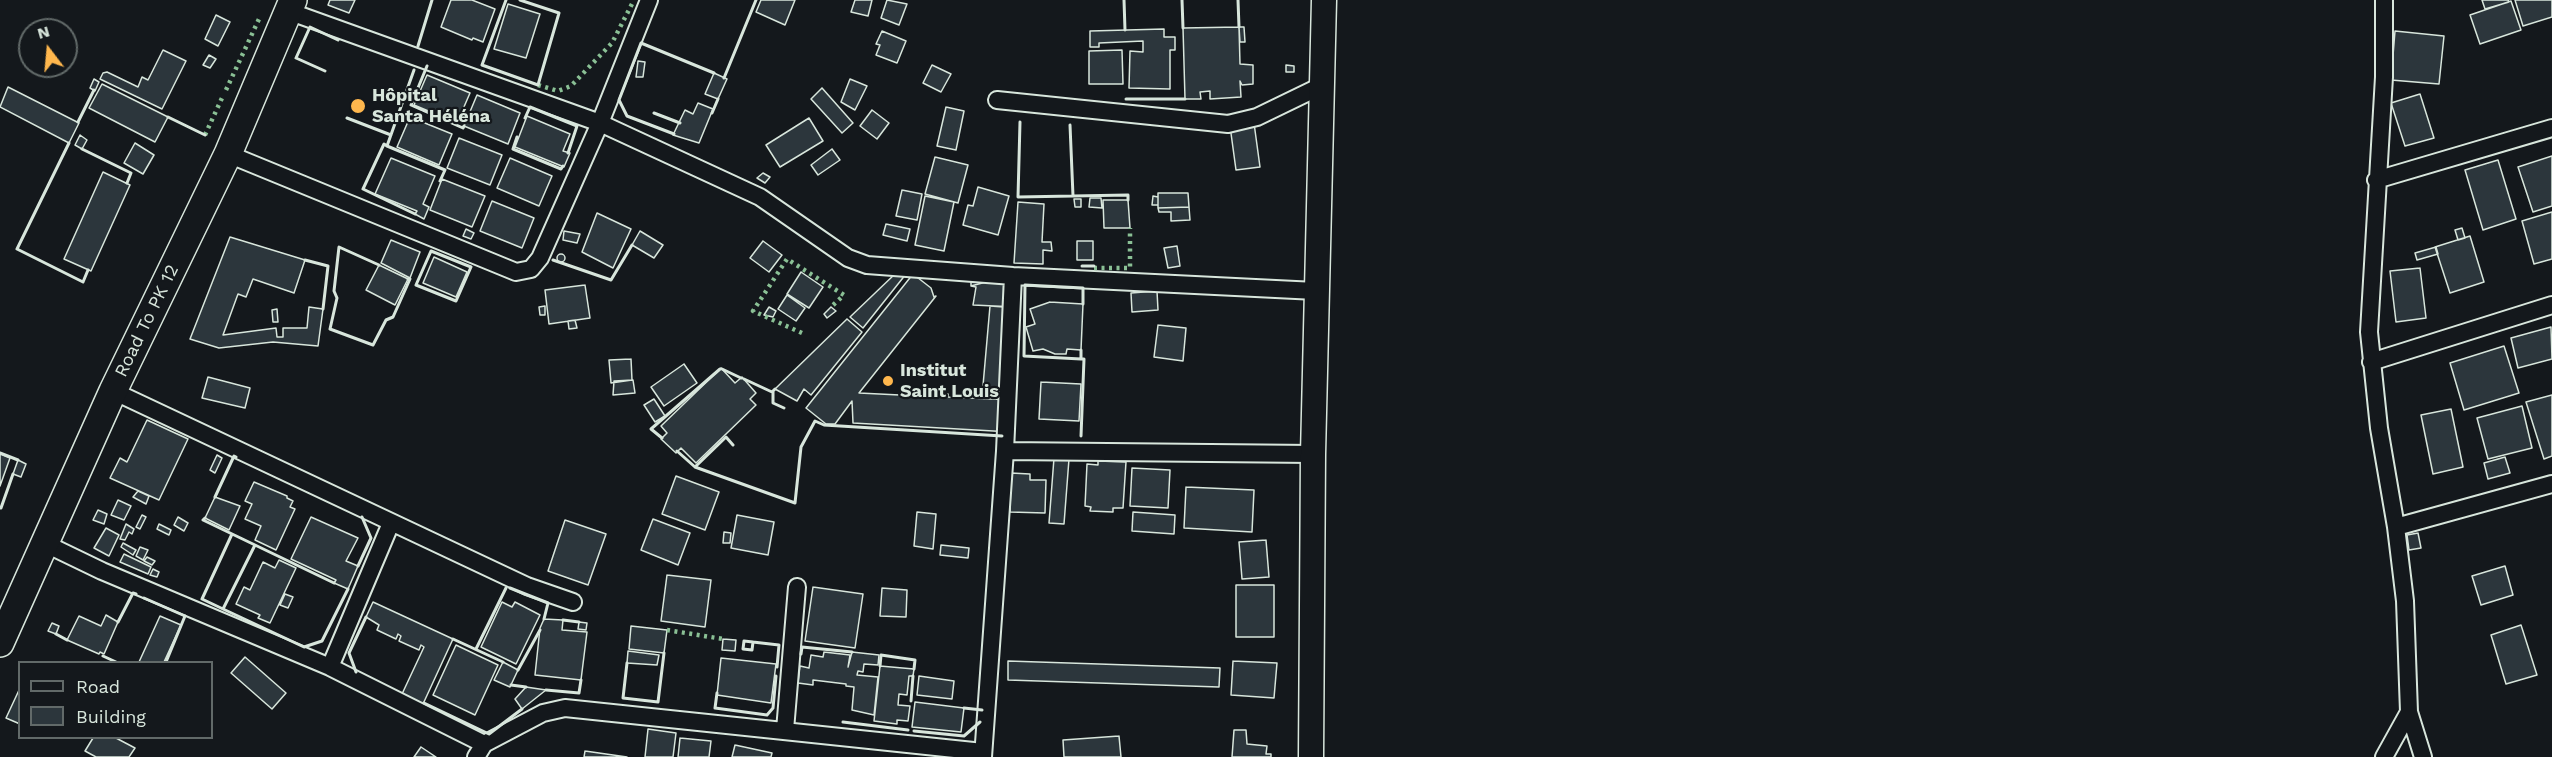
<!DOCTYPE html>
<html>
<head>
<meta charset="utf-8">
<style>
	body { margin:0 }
	#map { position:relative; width:2552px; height:757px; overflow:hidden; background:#14181c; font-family:"Work Sans",sans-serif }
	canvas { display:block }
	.legend { position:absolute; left:18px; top:661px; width:195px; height:78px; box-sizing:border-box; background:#14181c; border:2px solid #626a69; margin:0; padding:8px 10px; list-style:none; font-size:18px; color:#d8e6dc }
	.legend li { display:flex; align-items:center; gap:12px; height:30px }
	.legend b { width:30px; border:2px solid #626a69 }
	.north { position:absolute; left:18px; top:18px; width:60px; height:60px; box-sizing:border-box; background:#14181c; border:2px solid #626a69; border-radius:50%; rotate:344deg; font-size:16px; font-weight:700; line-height:24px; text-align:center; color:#d8e6dc }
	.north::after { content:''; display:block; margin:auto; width:21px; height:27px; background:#ffb74d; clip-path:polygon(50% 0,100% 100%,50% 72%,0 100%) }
</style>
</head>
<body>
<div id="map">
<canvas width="2552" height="757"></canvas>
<ul class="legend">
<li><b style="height:8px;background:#14181c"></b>Road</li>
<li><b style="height:16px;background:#2c363c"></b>Building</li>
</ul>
<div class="north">N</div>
</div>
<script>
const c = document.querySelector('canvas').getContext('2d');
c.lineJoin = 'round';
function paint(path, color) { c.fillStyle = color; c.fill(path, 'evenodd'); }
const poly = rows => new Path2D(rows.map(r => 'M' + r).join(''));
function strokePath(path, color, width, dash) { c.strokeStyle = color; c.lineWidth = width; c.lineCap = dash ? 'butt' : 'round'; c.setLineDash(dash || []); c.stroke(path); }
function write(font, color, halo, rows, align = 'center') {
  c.font = font + ' "Work Sans",sans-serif'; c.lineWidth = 4.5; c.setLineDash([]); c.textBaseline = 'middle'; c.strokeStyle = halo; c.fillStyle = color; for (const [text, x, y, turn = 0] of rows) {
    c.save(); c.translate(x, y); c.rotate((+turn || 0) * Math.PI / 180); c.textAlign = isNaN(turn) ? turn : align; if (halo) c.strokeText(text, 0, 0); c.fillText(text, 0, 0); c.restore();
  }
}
const building = poly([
	[330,0,355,0,349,13,328,5,330,0],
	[451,0,472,0,495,9,483,42,473,38,472,40,441,27,451,0],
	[761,0,795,0,785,25,756,12,761,0],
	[855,0,872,0,868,16,851,12,855,0],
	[887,0,907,4,899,25,881,18,887,0],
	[2482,0,2508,0,2509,2,2485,9,2482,0],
	[2515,0,2552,0,2552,17,2523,26,2515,0],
	[2511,1,2521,30,2480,44,2470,15,2511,1],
	[508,4,540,14,526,58,494,49,508,4],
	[216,15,230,22,218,46,205,39,216,15],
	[1239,27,1240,64,1253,65,1253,84,1242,85,1240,81,1241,97,1210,99,1210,91,1200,92,1201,99,1185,99,1183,28,1239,27],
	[1239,27,1244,27,1245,42,1240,42,1239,27],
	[1164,29,1164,37,1175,37,1175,50,1170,50,1170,89,1129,88,1130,51,1143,52,1143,41,1099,43,1099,47,1090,47,1090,31,1164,29],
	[882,31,906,41,897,63,876,55,880,45,876,44,882,31],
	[2395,31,2444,36,2439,84,2391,80,2395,31],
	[163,50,186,61,162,109,100,79,103,73,107,72,138,87,142,77,148,80,163,50],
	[1122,50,1123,84,1089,84,1089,51,1122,50],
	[209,55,216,59,210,68,203,65,209,55],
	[638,61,645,62,643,77,636,77,638,61],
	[932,65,951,74,941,92,923,83,932,65],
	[1286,65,1294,66,1294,72,1286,72,1286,65],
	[714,73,727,79,718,99,705,94,714,73],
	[427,75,470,93,457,123,414,105,427,75],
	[94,79,99,82,95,91,90,88,94,79],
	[850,79,867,86,855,110,841,102,850,79],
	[102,84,168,117,155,142,89,108,102,84],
	[8,87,79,123,69,143,0,107,8,87],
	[822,88,853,123,842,133,811,99,822,88],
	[2420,94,2434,138,2405,146,2391,103,2420,94],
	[477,95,520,113,508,144,464,126,477,95],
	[698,103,713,109,699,143,673,135,685,110,693,114,698,103],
	[946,107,964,111,956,150,937,146,946,107],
	[872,110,889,123,877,139,860,126,872,110],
	[527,116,570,134,563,151,570,153,564,167,515,147,527,116],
	[410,117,452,134,439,165,397,147,410,117],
	[809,118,823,141,780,167,766,145,809,118],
	[1254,123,1260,167,1236,170,1230,126,1254,123],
	[80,135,87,140,82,149,75,145,80,135],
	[459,138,502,155,490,185,447,168,459,138],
	[135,143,154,155,143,174,124,163,135,143],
	[832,149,840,160,818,175,811,165,832,149],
	[2552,156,2552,206,2533,212,2518,167,2552,156],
	[935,157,968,165,958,203,925,194,935,157],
	[391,158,435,176,423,204,429,207,424,219,415,214,417,211,375,194,391,158],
	[510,158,552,176,539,206,497,188,510,158],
	[2498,160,2516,219,2483,230,2465,170,2498,160],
	[103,172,130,185,91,271,64,259,103,172],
	[763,173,770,177,765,183,757,178,763,173],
	[442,179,485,196,472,227,430,210,442,179],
	[978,187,1009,196,998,235,963,225,968,205,973,206,978,187],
	[902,190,922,194,917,220,896,216,902,190],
	[1158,193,1188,193,1189,207,1158,208,1158,193],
	[925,196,954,202,944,251,915,245,925,196],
	[1153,196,1158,197,1158,205,1152,205,1153,196],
	[1090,198,1101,198,1102,208,1089,207,1090,198],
	[1074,199,1081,199,1081,207,1075,207,1074,199],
	[1103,200,1128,200,1130,228,1104,228,1103,200],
	[492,201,534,218,522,248,480,231,492,201],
	[1018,202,1044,204,1042,242,1051,242,1052,251,1043,250,1043,264,1014,263,1018,202],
	[1189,207,1190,220,1171,221,1171,212,1159,212,1158,208,1189,207],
	[2552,212,2552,259,2534,264,2522,221,2552,212],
	[597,213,631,229,613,268,582,252,597,213],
	[886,224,910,229,907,241,883,235,886,224],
	[2462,228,2465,238,2458,240,2455,230,2462,228],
	[466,229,474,233,471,239,463,236,466,229],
	[564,231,580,234,577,243,563,240,564,231],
	[640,231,663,245,654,258,632,245,640,231],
	[2470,236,2484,282,2450,293,2435,247,2470,236],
	[230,237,305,260,294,293,253,279,246,297,238,294,223,335,276,328,277,337,283,337,283,328,307,328,309,307,323,309,318,346,273,342,219,348,190,339,230,237],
	[391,240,420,252,410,278,381,263,391,240],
	[763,241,782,255,769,272,750,258,763,241],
	[1077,241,1093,241,1093,260,1077,260,1077,241],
	[1177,246,1180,266,1168,268,1164,248,1177,246],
	[2436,247,2438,254,2417,260,2415,253,2436,247],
	'557 258a4 4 0 1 1 8 0a4 4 0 1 1-8 0Z',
	[434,257,467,272,456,297,423,283,434,257],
	[379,265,408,279,395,305,366,290,379,265],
	[2420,268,2426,318,2396,322,2390,271,2420,268],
	[801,272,823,287,809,308,787,294,801,272],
	[896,273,906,274,863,328,850,317,896,273],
	[913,274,931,288,934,297,936,296,859,393,920,396,920,392,948,394,948,397,1013,400,1011,432,853,423,852,401,835,424,826,424,806,408,913,274],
	[971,280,986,282,971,286,971,280],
	[986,282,1017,284,1016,307,973,305,976,287,971,286,986,282],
	[585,285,590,318,549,324,545,290,585,285],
	[1157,291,1158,310,1132,312,1131,293,1157,291],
	[787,295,805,308,796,321,778,309,787,295],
	[1050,302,1083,304,1081,350,1067,349,1066,354,1055,354,1043,349,1033,351,1026,327,1035,324,1030,309,1050,302],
	[545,306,545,315,540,315,539,307,545,306],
	[990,306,1017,308,1013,398,982,397,990,306],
	[769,307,776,311,773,317,764,315,769,307],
	[831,307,836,311,827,318,824,314,831,307],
	[277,309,278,322,273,322,272,310,277,309],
	[847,319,862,332,811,395,804,389,797,401,775,389,847,319],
	[575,320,577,328,569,329,568,321,575,320],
	[1158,325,1186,328,1183,361,1154,357,1158,325],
	[2551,327,2552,359,2518,368,2511,338,2551,327],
	[2504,346,2519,393,2464,410,2450,363,2504,346],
	[631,359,632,380,611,383,609,360,631,359],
	[684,364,697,383,664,406,651,387,684,364],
	[721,368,735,383,742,377,756,393,750,399,756,405,696,463,681,448,676,453,661,439,667,433,661,426,721,368],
	[208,377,250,388,245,408,202,398,208,377],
	[633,380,635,393,613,395,614,381,633,380],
	[1041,382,1081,384,1079,421,1039,419,1041,382],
	[2552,395,2552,456,2544,459,2526,402,2552,395],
	[654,399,665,416,655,422,644,405,654,399],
	[2522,406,2532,448,2488,459,2477,418,2522,406],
	[2451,409,2463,467,2433,474,2421,415,2451,409],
	[147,420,188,439,159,500,110,478,120,458,127,462,147,420],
	[0,454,10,458,0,486,0,454],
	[217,455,222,458,215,473,210,470,217,455],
	[2505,457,2510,473,2488,479,2484,463,2505,457],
	[1054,458,1069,459,1064,524,1049,523,1054,458],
	[18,460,26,464,21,477,13,474,18,460],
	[1098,461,1126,462,1123,508,1113,508,1113,512,1090,511,1091,507,1085,506,1087,464,1098,465,1098,461],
	[1132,468,1170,470,1168,508,1130,506,1132,468],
	[1011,473,1030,474,1030,480,1046,480,1045,513,1010,512,1011,473],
	[676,476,719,492,705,530,662,514,676,476],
	[254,482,287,496,287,498,293,501,290,507,295,509,276,550,255,540,261,526,245,519,252,504,245,501,254,482],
	[1186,487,1254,490,1252,532,1184,528,1186,487],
	[138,491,149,496,146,504,133,497,138,491],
	[215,497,240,506,229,530,205,518,215,497],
	[118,500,131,506,124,520,111,515,118,500],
	[98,510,107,514,104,524,93,520,98,510],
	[917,512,936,514,933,549,914,546,917,512],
	[1133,512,1175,515,1174,534,1132,531,1133,512],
	[142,515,146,517,140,529,136,527,142,515],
	[737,515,774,522,768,555,731,548,737,515],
	[178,517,188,523,184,531,174,525,178,517],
	[311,517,358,538,346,561,358,566,348,589,334,583,336,580,291,559,311,517],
	[653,519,690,533,678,565,641,550,653,519],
	[565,520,606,534,588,585,548,571,565,520],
	[126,524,134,529,132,534,129,532,125,540,120,539,126,524],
	[159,524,171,530,169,535,157,529,159,524],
	[106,528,119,535,109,556,94,548,106,528],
	[724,532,731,533,730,543,723,543,724,532],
	[2418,533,2421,548,2409,550,2407,535,2418,533],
	[1266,540,1269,577,1242,579,1239,542,1266,540],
	[123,543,136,550,133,555,121,547,123,543],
	[941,545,969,548,968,558,940,555,941,545],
	[140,547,148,550,143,560,136,556,140,547],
	[124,554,151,567,148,574,120,562,124,554],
	[147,557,155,561,152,565,144,561,147,557],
	[279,560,296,568,270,623,258,618,260,615,236,604,244,587,250,590,263,562,275,568,279,560],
	[2505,566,2513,595,2481,605,2472,576,2505,566],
	[153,569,159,572,157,577,150,575,153,569],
	[667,575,711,580,705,627,661,621,667,575],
	[1236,585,1274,585,1274,637,1236,637,1236,585],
	[813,587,863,594,855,648,805,641,813,587],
	[882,588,907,590,906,617,880,616,882,588],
	[285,594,293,597,288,608,280,605,285,594],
	[373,602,453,639,423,704,402,694,424,647,421,645,419,650,399,641,401,636,398,634,396,639,377,630,379,625,366,617,373,602],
	[502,602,512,607,515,602,540,615,516,664,481,647,502,602],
	[106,615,118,622,104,654,100,652,99,654,67,640,79,616,101,626,106,615],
	[160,616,181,625,164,662,139,662,160,616],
	[544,619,563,620,562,630,587,632,581,680,535,675,540,628,544,619],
	[579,622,587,623,586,630,578,629,579,622],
	[52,623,59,626,56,634,48,631,52,623],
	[2521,625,2537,675,2506,684,2491,635,2521,625],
	[631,626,667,630,664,653,629,649,631,626],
	[723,639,736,640,735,651,722,650,723,639],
	[456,645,498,665,475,715,433,695,456,645],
	[628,651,659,655,657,665,627,663,628,651],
	[824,652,850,655,848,667,852,652,879,655,878,665,864,664,863,672,858,671,857,675,878,677,874,715,852,710,854,687,846,686,846,684,813,680,813,685,798,683,800,666,809,668,811,655,823,657,824,652],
	[245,657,286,693,272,709,231,673,245,657],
	[721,658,776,664,771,703,717,695,721,658],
	[1008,661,1220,668,1219,687,1008,680,1008,661],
	[1233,661,1277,663,1274,698,1231,695,1233,661],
	[503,662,518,670,510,687,494,680,503,662],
	[880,666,914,669,913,676,909,676,907,695,899,694,898,705,910,706,908,721,897,720,897,724,874,721,880,666],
	[919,676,954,681,952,699,917,695,919,676],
	[526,687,546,690,522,709,515,699,526,687],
	[20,688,20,724,6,718,20,688],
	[915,702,964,708,961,732,912,727,915,702],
	[648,729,676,733,673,757,645,757,648,729],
	[1234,730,1246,730,1247,744,1267,746,1266,754,1271,754,1271,757,1232,757,1234,730],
	[1119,736,1121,757,1064,757,1063,740,1119,736],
	[93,738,116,738,135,748,129,757,96,757,85,751,93,738],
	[680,738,711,741,709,757,678,757,680,738],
	[735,745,772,753,771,757,732,757,735,745],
	[421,747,436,757,414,757,421,747],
	[585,751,627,757,584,757,585,751]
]);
paint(building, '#2c363c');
strokePath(building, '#d8e6dc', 1.5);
const street = poly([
	[288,11,600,123,760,197,848,258,867,265,1013,276,1316,291],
	[997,100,1228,124,1257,117,1321,86],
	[228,154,516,272,531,269,540,258,600,123,649,0],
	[2376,180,2552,128],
	[2371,362,2552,305],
	[113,391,527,586,573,602],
	[1005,451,1313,454],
	[2396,527,2552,484],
	[46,544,102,571,330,667,484,744,543,713,565,708,983,752],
	[330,667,391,523],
	[2409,712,2423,757],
	[785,730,797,587],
	[476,757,484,744],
	[983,757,1005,451,1013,276],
	[2384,757,2409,712,2405,601,2396,527,2379,428,2369,332,2384,77,2384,0]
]);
const secondary = poly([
	[1311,757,1313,454,1324,0]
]);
const primary = poly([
	[0,643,113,391,228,154,293,0]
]);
strokePath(street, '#d8e6dc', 20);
strokePath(secondary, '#d8e6dc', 27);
strokePath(primary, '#d8e6dc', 30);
strokePath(street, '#14181c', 16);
strokePath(secondary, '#14181c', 24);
strokePath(primary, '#14181c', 27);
strokePath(poly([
	[538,85,558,91,571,86,612,43,634,0],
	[226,90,259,19],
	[205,135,222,98],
	[1094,268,1130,268,1130,228],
	[802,333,753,311,787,259,844,295,831,307],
	[667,630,723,639]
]), '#8ac095', 4.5, [3, 4.5]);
strokePath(poly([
	[506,0,482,65,538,85,559,13,520,0],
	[1124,0,1125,30],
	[1182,0,1183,28],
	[1238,0,1239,27],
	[418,46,432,0],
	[427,66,411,105,463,128,464,126],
	[414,70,387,146,384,144,363,189,415,214],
	[325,71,296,58,310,27,338,40],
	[724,78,756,0],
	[1126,99,1185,99],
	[654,113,680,123],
	[712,113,718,99],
	[168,117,205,135],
	[347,118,391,135],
	[525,118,530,107,577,126,568,153],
	[78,122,94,90],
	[1020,122,1018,197,1128,195,1128,200],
	[1070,125,1073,196],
	[674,134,627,116,619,100,641,43,714,73],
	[517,137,513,149,561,169,563,166],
	[69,143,17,249,83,282,88,270],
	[387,146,445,170,440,181],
	[82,149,131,173,127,183],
	[431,251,471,267,456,301,416,285,431,251],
	[305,260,328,266,323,309],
	[553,260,611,280,632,245],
	[379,265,339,247,334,291,337,298,330,329,373,345,386,320,393,317,410,279,408,279],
	[1082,266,1094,266],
	[1081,359,1024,356,1025,285,1083,288,1083,304],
	[722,369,741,378],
	[744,379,772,392,775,389],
	[773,391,773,403,784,408],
	[1081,436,1084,359,1081,359,1081,350],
	[662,438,651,429,720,369],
	[677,451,695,467,795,503,801,447,815,421,824,425,1002,436],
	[0,453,18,460],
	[695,467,726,437,733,445],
	[215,497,234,456,236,457],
	[1,508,13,474],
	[205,518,203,520,334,583],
	[232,534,202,599,223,609,304,647,322,641,348,589],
	[358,566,371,538,362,517],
	[510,588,548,603,544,619],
	[144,598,185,616],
	[223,609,255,545],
	[563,620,579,622],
	[118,622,133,593,136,594],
	[56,634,67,640],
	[453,639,503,662],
	[753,642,752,650,743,649,744,641,779,645,777,667],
	[476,649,506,588],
	[801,654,802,647,852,652],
	[103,656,116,662],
	[166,662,185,616],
	[627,663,623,698,658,702,664,653],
	[880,666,881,655,915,660,914,669],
	[518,670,540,630],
	[356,672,349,653,366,617],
	[511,685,526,687],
	[546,690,579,693,581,680],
	[717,693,715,708,767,715,773,708,776,676],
	[911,701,913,676],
	[424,703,489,734,522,709],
	[964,708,982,710],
	[843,722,908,730],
	[914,731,964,736,980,722]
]), '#d8e6dc', 3);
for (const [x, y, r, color] of [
	[358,106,8,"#ffb74d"],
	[888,381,6,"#ffb74d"]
]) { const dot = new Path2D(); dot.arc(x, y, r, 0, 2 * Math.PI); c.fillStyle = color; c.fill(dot); strokePath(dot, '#14181c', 2); }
write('bold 18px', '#d8e6dc', '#14181c', [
	["Hôpital",372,96],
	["Santa Héléna",372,117],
	["Institut",900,371],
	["Saint Louis",900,392]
], 'left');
write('18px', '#d8e6dc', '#14181c', [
	["Road To PK 12",147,321,-64]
]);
</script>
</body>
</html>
